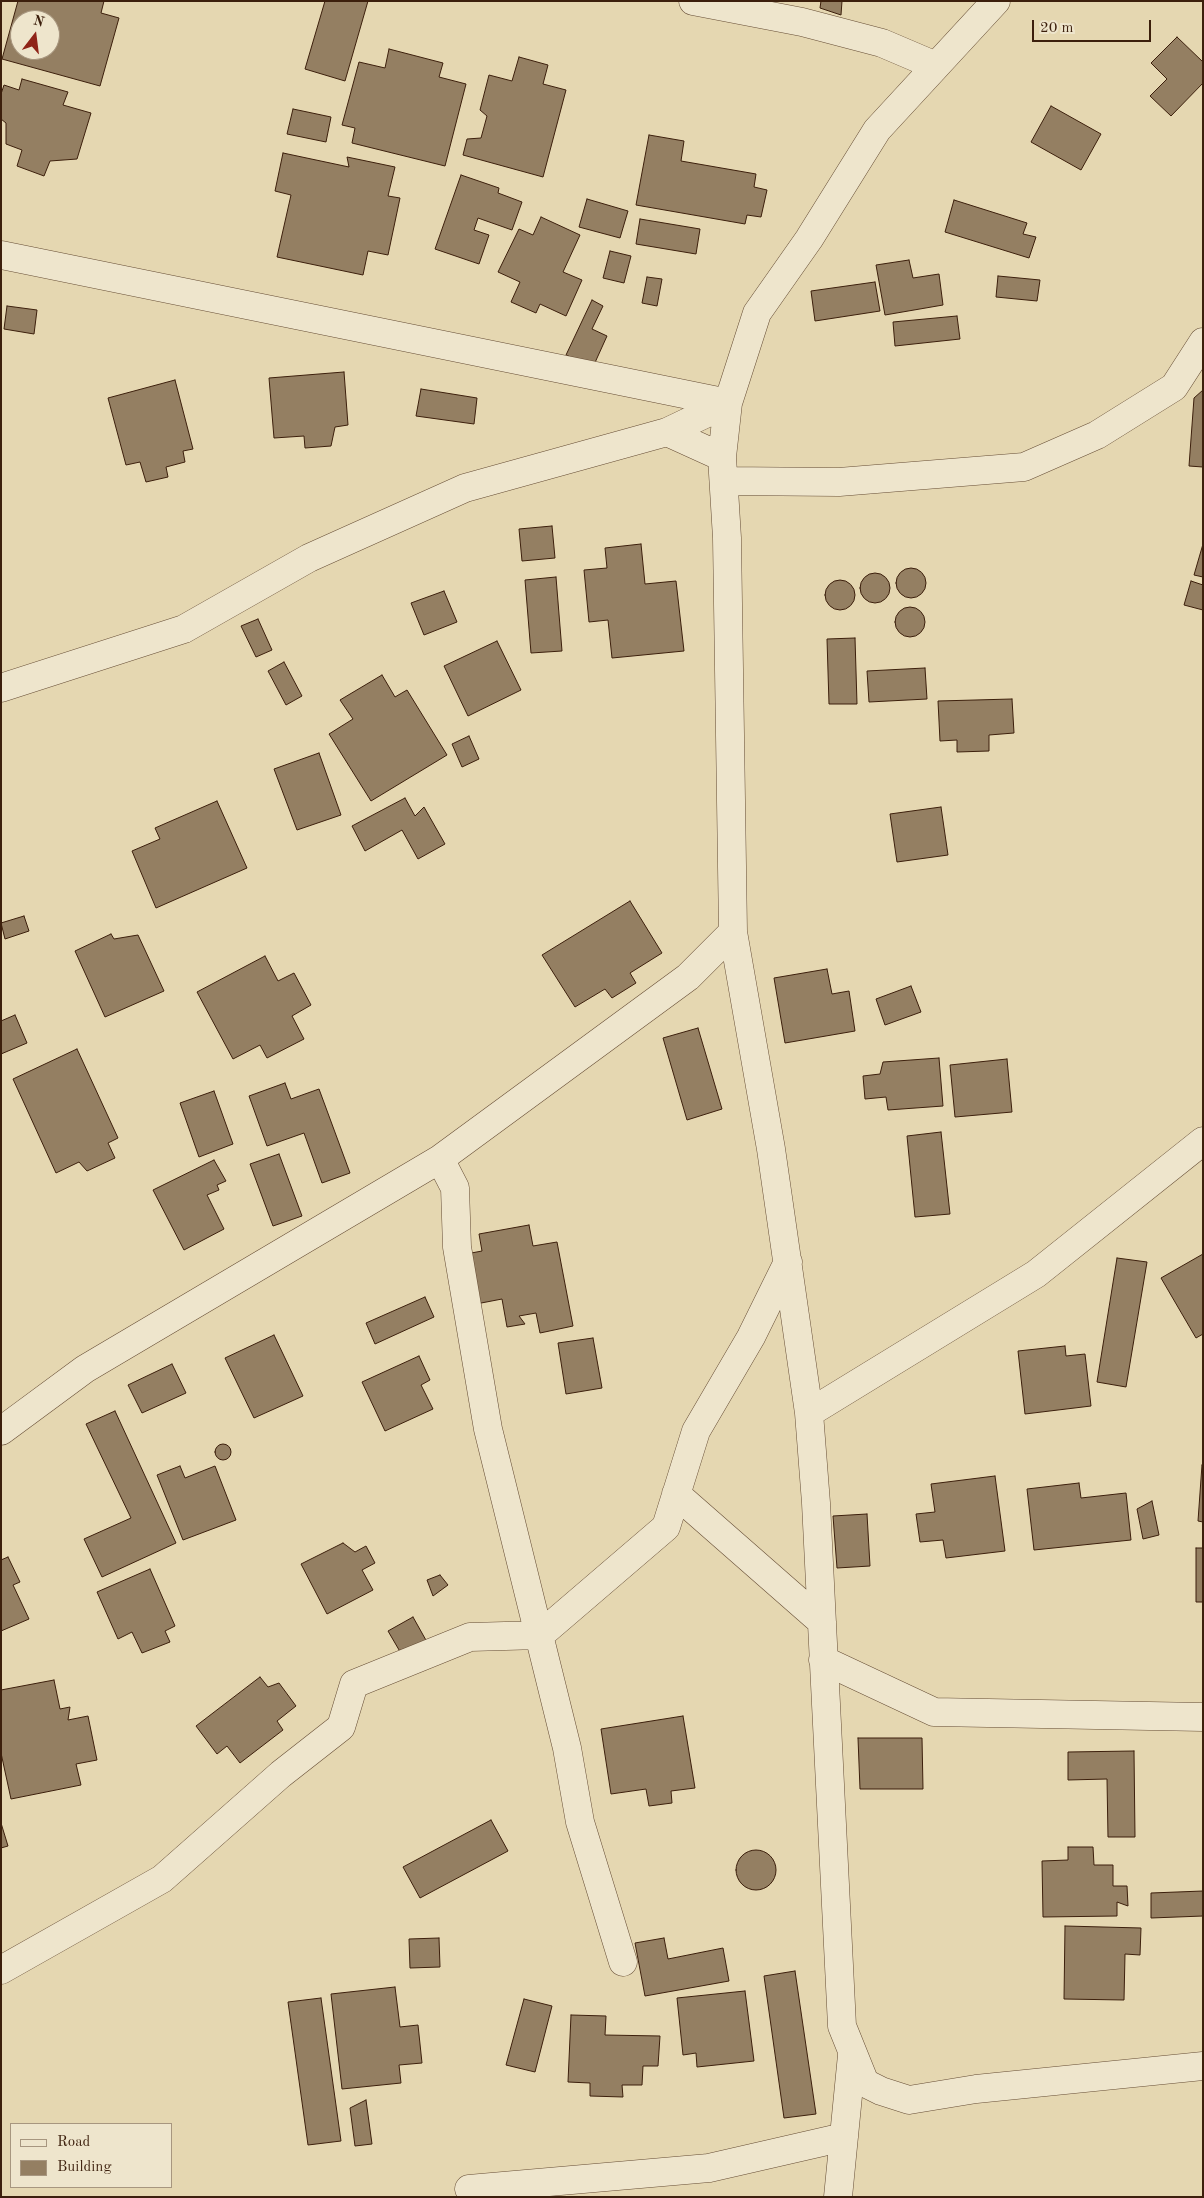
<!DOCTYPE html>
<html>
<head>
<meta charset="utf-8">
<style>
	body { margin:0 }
	#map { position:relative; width:1204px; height:2198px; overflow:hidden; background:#e5d7b1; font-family:"Old Standard TT",serif }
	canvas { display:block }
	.frame { position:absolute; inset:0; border:2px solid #3c1f0c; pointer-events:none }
	.legend { position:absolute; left:10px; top:2123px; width:162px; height:65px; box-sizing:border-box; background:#eee5cc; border:1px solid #a7967f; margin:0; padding:6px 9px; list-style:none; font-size:15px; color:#3c1f0c }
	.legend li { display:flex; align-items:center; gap:10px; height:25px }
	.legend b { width:25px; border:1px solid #a7967f }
	.north { position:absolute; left:10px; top:10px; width:50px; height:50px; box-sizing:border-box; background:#eee5cc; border:1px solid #a7967f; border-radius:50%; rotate:15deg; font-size:14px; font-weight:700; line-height:20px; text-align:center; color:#3c1f0c }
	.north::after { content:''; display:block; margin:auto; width:18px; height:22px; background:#8f2418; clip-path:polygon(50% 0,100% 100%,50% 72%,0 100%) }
	.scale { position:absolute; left:1032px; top:20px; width:119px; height:22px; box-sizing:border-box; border:2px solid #3c1f0c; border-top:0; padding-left:6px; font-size:15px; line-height:18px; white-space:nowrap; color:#3c1f0c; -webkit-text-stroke:4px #eee5cc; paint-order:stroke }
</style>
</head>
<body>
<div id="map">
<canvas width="1204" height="2198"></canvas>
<div class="frame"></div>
<ul class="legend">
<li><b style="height:6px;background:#eee5cc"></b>Road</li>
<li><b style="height:14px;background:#947f62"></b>Building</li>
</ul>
<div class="north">N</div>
<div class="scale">20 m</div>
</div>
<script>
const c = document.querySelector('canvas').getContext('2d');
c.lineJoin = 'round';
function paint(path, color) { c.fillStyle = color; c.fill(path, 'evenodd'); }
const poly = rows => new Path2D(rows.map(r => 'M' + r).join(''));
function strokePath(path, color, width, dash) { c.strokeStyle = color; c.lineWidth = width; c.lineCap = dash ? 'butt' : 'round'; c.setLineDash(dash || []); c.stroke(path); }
const building = poly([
	[18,1,104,1,101,13,119,18,100,86,2,59,18,1],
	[20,20,50,20,50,50,20,50,20,20],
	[325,1,368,1,345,81,305,69,325,1],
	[821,1,842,1,841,15,820,8,821,1],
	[1177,37,1203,62,1203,83,1171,116,1150,96,1167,79,1151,63,1177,37],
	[389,49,443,63,439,77,466,84,445,166,352,143,355,128,342,125,359,62,385,68,389,49],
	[519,57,548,65,543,84,566,90,543,177,463,155,467,139,481,138,487,116,480,110,489,75,512,81,519,57],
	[22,79,68,92,63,105,91,113,77,159,50,161,44,176,17,166,22,150,6,144,6,123,1,119,1,94,4,85,19,90,22,79],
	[1051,106,1101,134,1081,170,1031,142,1051,106],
	[293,109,331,117,326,142,287,134,293,109],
	[649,135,684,141,681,161,756,174,754,187,767,190,761,217,747,215,745,224,636,205,649,135],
	[283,153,349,167,347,157,395,167,388,196,400,198,388,255,368,251,363,275,277,257,291,195,275,191,283,153],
	[461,175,499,188,498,193,522,202,512,230,478,218,474,230,489,235,479,264,435,249,461,175],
	[587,199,628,211,620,238,579,227,587,199],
	[954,200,1027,223,1023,234,1036,237,1029,258,945,232,954,200],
	[541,217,580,235,563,272,582,280,566,316,540,304,536,313,511,302,520,282,498,272,519,229,533,235,541,217],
	[640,219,700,229,696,254,636,244,640,219],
	[610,251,631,256,624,283,603,278,610,251],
	[909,260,913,278,939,274,943,305,885,315,876,265,909,260],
	[998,276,1040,280,1037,301,996,297,998,276],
	[647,277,662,279,657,306,642,303,647,277],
	[875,282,880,311,815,321,811,291,875,282],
	[592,300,603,306,592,329,607,336,593,367,566,355,592,300],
	[7,306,37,310,34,334,4,329,7,306],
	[957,316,960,339,895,346,893,322,957,316],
	[344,372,348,425,335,427,331,446,305,448,304,436,274,438,269,378,344,372],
	[175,380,193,449,183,451,185,462,166,467,168,477,146,482,140,462,126,465,108,398,175,380],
	[421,389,477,398,474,424,416,416,421,389],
	[1203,390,1203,467,1189,466,1194,398,1203,390],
	[552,526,555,558,522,561,519,529,552,526],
	[641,544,645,584,676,581,684,651,612,658,608,620,589,622,584,570,607,568,605,548,641,544],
	[1203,544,1203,577,1194,575,1203,544],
	'896 583a15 15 0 1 1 30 0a15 15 0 1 1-30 0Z',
	'860 588a15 15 0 1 1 30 0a15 15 0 1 1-30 0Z',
	[556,577,562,651,531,653,525,580,556,577],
	'825 595a15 15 0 1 1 30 0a15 15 0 1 1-30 0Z',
	[1191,581,1203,585,1203,610,1184,605,1191,581],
	[444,591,457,622,424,635,411,603,444,591],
	'895 622a15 15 0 1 1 30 0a15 15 0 1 1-30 0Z',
	[258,619,272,650,256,657,241,626,258,619],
	[855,638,857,704,829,704,827,639,855,638],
	[497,641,521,690,468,716,444,666,497,641],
	[284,662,302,696,286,705,268,671,284,662],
	[925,668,927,699,869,702,867,671,925,668],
	[382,675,395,697,407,690,447,755,371,801,329,734,353,719,340,700,382,675],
	[1012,699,1014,733,989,735,989,751,957,752,957,740,940,741,938,701,1012,699],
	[469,736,479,759,462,767,452,744,469,736],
	[319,753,341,815,297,830,274,769,319,753],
	[405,798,415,816,424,807,445,844,418,859,402,830,365,851,352,826,405,798],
	[217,801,247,868,156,908,132,851,160,839,155,828,217,801],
	[941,807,948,855,897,862,890,814,941,807],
	[630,901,662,953,630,973,636,983,612,998,605,989,575,1007,542,955,630,901],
	[24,916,29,931,5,939,1,923,24,916],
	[111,934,114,939,138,935,164,991,105,1017,75,951,111,934],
	[265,956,278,981,294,973,311,1005,292,1016,304,1039,267,1058,260,1045,233,1059,197,992,265,956],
	[827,969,832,994,849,991,855,1031,785,1043,774,978,827,969],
	[911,986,921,1012,885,1025,876,999,911,986],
	[15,1015,27,1043,1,1054,1,1021,15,1015],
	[698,1028,722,1109,687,1120,663,1038,698,1028],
	[77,1049,118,1138,108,1143,115,1158,87,1171,79,1162,56,1173,13,1079,77,1049],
	[939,1058,943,1106,888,1110,886,1097,865,1099,863,1076,880,1074,883,1062,939,1058],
	[1007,1059,1012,1112,955,1117,950,1065,1007,1059],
	[285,1083,291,1099,319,1089,350,1173,322,1183,304,1133,267,1146,249,1096,285,1083],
	[214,1091,233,1144,199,1157,180,1103,214,1091],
	[941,1132,950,1214,915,1217,907,1136,941,1132],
	[279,1154,302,1216,273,1226,250,1164,279,1154],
	[214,1160,226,1181,217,1185,219,1190,207,1195,224,1229,184,1250,153,1190,214,1160],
	[529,1225,533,1246,557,1242,573,1326,540,1333,536,1313,519,1316,525,1324,507,1327,502,1299,476,1304,466,1254,482,1251,479,1234,529,1225],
	[1203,1254,1203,1334,1196,1338,1161,1278,1203,1254],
	[1117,1258,1147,1262,1126,1387,1097,1382,1117,1258],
	[425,1297,434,1317,375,1344,366,1323,425,1297],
	[274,1335,303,1396,254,1418,225,1358,274,1335],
	[593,1338,602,1388,566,1394,558,1343,593,1338],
	[1065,1346,1066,1356,1085,1354,1091,1406,1025,1414,1018,1351,1065,1346],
	[419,1356,430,1380,421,1385,433,1409,385,1431,362,1382,419,1356],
	[172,1364,186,1393,142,1413,128,1385,172,1364],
	[115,1411,176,1543,102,1577,84,1539,131,1518,86,1424,115,1411],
	'215 1452a8 8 0 1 1 16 0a8 8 0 1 1-16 0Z',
	[1202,1465,1203,1465,1203,1522,1198,1521,1202,1465],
	[180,1466,185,1478,215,1466,236,1520,183,1540,157,1475,180,1466],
	[995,1476,1005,1551,946,1558,943,1540,920,1542,916,1514,935,1512,931,1484,995,1476],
	[1079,1483,1081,1498,1126,1493,1131,1540,1034,1550,1027,1489,1079,1483],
	[1152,1501,1159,1535,1143,1539,1137,1509,1152,1501],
	[867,1514,870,1566,837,1568,833,1516,867,1514],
	[343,1543,355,1552,366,1546,375,1563,362,1570,373,1590,327,1614,301,1564,343,1543],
	[1196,1548,1203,1548,1203,1602,1196,1602,1196,1548],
	[8,1557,20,1582,13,1585,29,1619,1,1631,1,1560,8,1557],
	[150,1569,175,1626,165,1631,170,1642,142,1653,132,1632,118,1639,97,1592,150,1569],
	[440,1575,448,1585,433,1596,427,1580,440,1575],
	[413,1617,427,1642,402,1655,388,1631,413,1617],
	[260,1677,268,1687,279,1683,296,1706,277,1721,283,1730,240,1763,227,1746,217,1754,196,1726,260,1677],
	[54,1680,60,1709,70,1707,68,1720,88,1716,97,1760,76,1764,81,1785,11,1799,1,1753,1,1690,54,1680],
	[683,1716,695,1788,671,1791,672,1803,649,1806,646,1789,611,1794,601,1729,683,1716],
	[858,1738,922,1738,923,1789,860,1789,858,1738],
	[1134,1751,1135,1837,1108,1837,1107,1779,1068,1780,1068,1752,1134,1751],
	[491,1820,508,1851,420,1898,403,1867,491,1820],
	[1,1823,8,1846,1,1848,1,1823],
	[1068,1847,1093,1847,1094,1865,1113,1865,1113,1886,1127,1886,1128,1906,1117,1902,1117,1916,1043,1917,1042,1861,1068,1860,1068,1847],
	'736 1870a20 20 0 1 1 40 0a20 20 0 1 1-40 0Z',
	[1203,1891,1203,1916,1151,1918,1151,1893,1203,1891],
	[1065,1926,1141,1928,1140,1955,1125,1954,1124,2000,1064,1999,1065,1926],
	[439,1938,440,1967,410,1968,409,1939,439,1938],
	[664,1938,668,1959,723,1948,729,1981,645,1996,635,1943,664,1938],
	[795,1971,816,2114,784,2118,764,1976,795,1971],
	[395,1987,400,2027,418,2025,422,2063,399,2065,401,2083,342,2089,331,1994,395,1987],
	[745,1991,754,2061,697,2067,696,2053,683,2055,677,1998,745,1991],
	[321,1998,341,2141,308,2145,288,2002,321,1998],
	[524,1999,552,2006,535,2072,506,2065,524,1999],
	[571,2015,606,2016,605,2035,660,2036,658,2066,643,2066,642,2085,622,2085,623,2097,590,2096,590,2083,568,2082,571,2015],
	[366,2100,372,2144,355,2146,350,2108,366,2100]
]);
paint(building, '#947f62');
strokePath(building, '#3c1f0c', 1);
const minor = poly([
	[693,1,802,22,882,43,936,66],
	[996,1,877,130,809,239,757,313,728,403,722,457,727,538,733,932,771,1149,809,1413,816,1503,842,2026,865,2083,881,2091,909,2100,976,2089,1203,2066],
	[1,255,728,403],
	[667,432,722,457],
	[724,481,839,482,1024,467,1097,435,1174,387,1203,342],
	[1,688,184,629,309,558,465,488,667,432,728,403],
	[440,1159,455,1188,457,1247,488,1429,567,1748,580,1822,623,1962],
	[809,1413,1036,1274,1203,1141],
	[1,1431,85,1369,440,1159,688,977,733,932],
	[676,1494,822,1622],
	[823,1660,934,1712,1203,1717],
	[1,1970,162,1879,281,1774,341,1727,354,1684,470,1637,540,1635,666,1527,696,1431,751,1337,788,1262],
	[469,2189,709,2168,844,2137],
	[838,2197,852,2055]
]);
strokePath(minor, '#664d35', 29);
strokePath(minor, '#eee5cc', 28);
</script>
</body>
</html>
